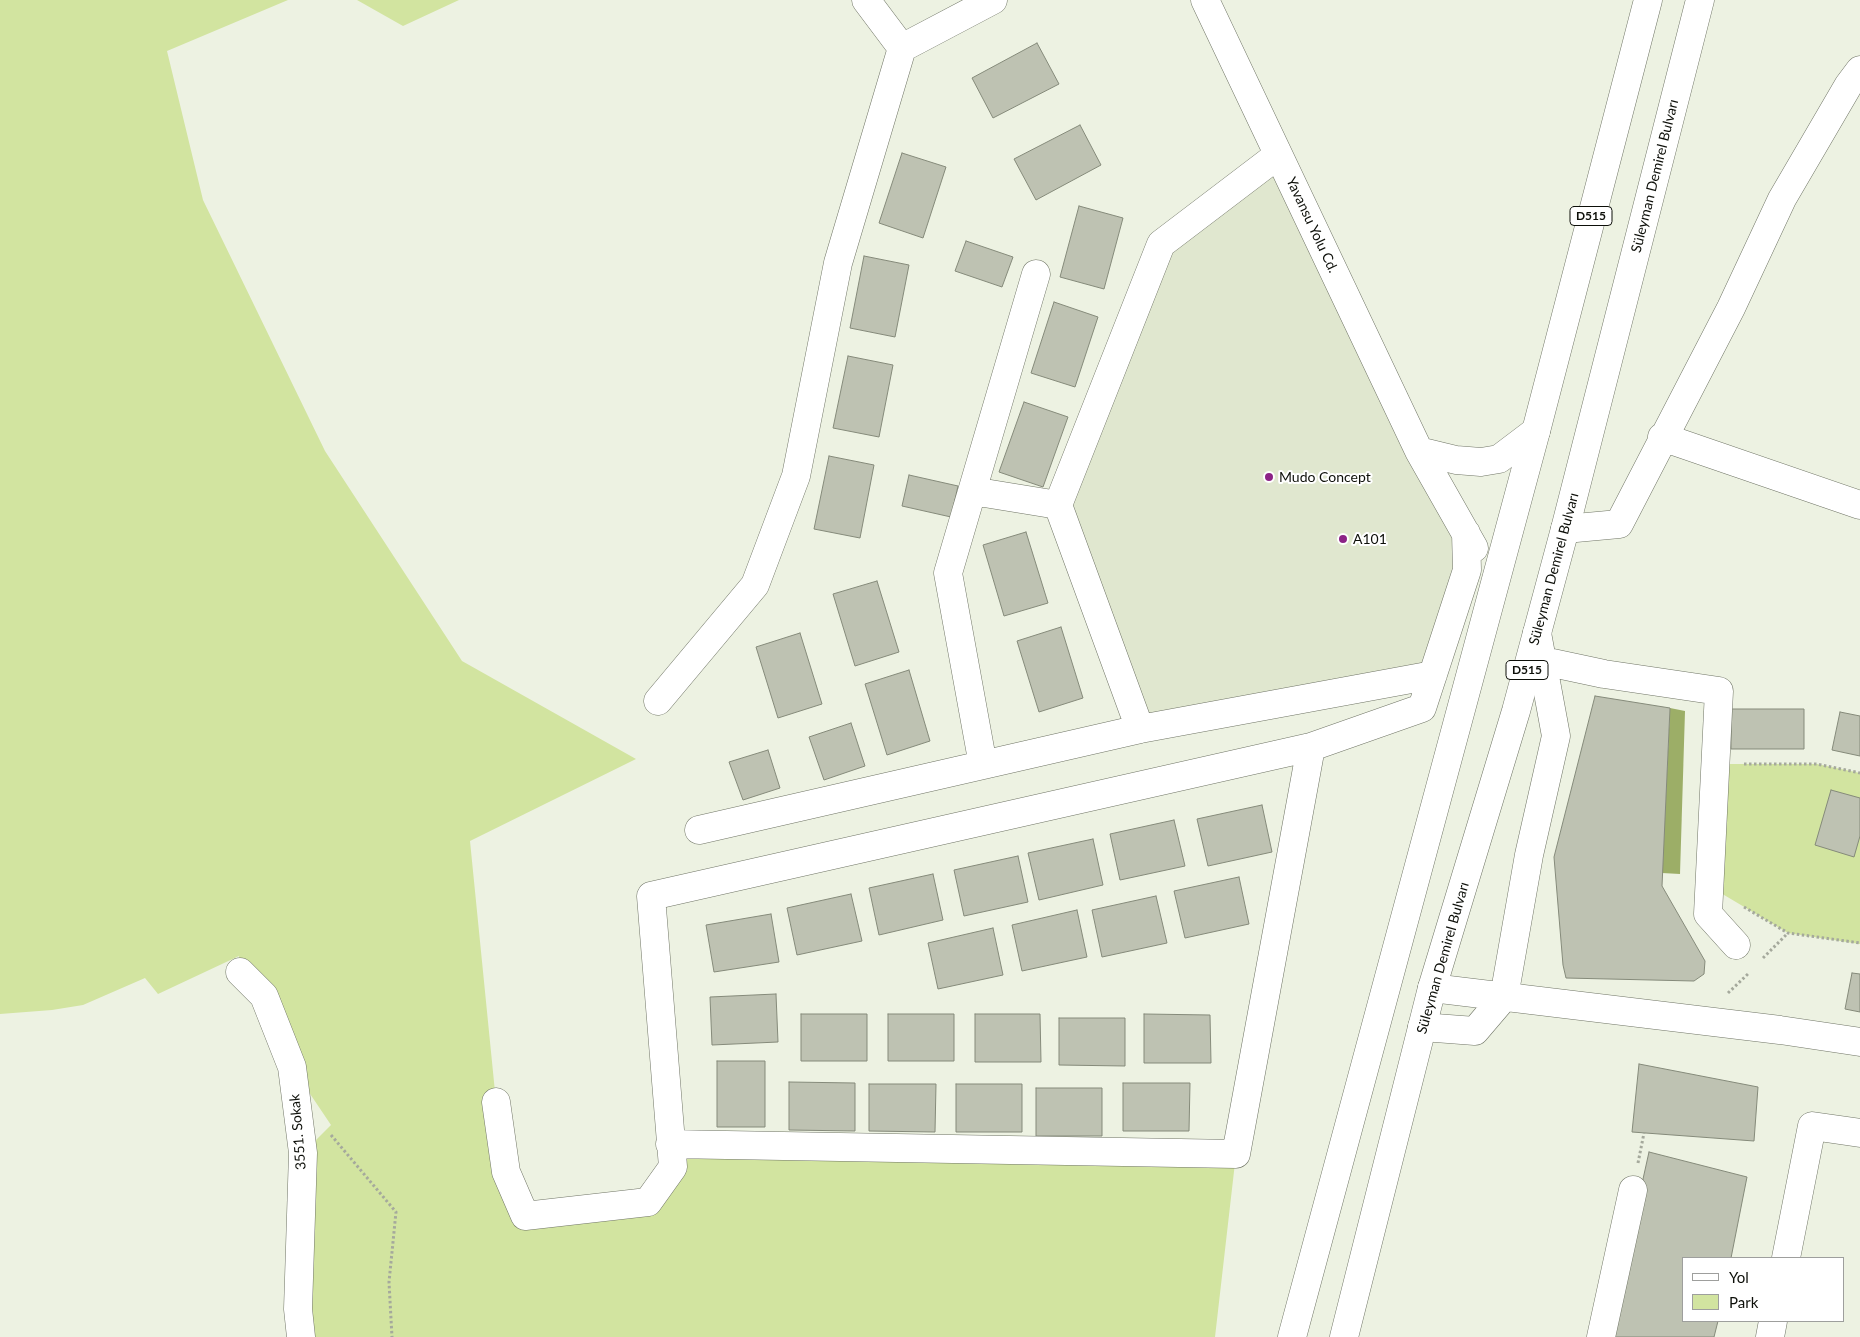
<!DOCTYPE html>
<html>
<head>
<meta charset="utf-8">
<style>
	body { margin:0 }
	#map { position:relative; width:1860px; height:1337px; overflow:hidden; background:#edf2e2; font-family:Lato,sans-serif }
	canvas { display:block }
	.legend { position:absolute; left:1682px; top:1257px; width:162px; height:65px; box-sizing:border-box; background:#fff; border:1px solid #9e9f9d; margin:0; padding:6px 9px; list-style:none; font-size:15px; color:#0d0f09 }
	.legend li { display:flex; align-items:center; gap:10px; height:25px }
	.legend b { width:25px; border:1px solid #9e9f9d }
</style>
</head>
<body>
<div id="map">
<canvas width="1860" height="1337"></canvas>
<ul class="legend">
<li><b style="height:6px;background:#fff"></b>Yol</li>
<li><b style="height:14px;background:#d2e4a0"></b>Park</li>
</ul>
</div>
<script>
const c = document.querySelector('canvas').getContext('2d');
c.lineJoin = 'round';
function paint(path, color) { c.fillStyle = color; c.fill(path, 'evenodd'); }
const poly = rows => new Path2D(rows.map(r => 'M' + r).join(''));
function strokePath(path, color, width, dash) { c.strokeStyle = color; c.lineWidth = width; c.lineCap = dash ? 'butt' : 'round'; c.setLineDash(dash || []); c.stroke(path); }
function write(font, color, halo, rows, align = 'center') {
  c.font = font + ' Lato,sans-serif'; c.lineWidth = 4; c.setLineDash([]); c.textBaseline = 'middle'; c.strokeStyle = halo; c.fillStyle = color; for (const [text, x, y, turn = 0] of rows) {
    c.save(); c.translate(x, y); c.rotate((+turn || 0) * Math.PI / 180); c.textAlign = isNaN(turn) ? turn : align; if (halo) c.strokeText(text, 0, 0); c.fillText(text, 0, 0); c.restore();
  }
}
paint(poly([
	[1278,155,1466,533,1433,675,1140,729,1058,505,1161,244]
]), '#e0e7cf');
paint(poly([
	[0,0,288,0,167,51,203,200,325,451,462,661,636,759,470,841,496,1102,524,1216,648,1202,670,1144,1236,1154,1215,1337,301,1337,303,1153,331,1125,292,1067,240,972,239,956,158,994,145,978,83,1005,52,1010,0,1014],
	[357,0,459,0,403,26],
	[1715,764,1817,764,1860,773,1860,944,1788,933,1709,886]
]), '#d2e4a0');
paint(poly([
	[1670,708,1685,711,1680,874,1662,873]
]), '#9cae67');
const building = poly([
	[1037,43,1059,84,993,118,972,78,1037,43],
	[1080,125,1101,165,1036,200,1014,159,1080,125],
	[902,153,946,167,923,238,879,223,902,153],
	[1079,206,1123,218,1104,289,1060,277,1079,206],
	[966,241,1013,257,1002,287,955,271,966,241],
	[864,256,909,265,895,337,850,328,864,256],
	[1054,302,1098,317,1075,387,1031,373,1054,302],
	[848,356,893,365,879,437,833,428,848,356],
	[1024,402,1068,417,1043,487,999,472,1024,402],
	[829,456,874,465,860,538,814,529,829,456],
	[909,475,958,486,951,517,902,506,909,475],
	[1026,532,1048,603,1004,616,983,545,1026,532],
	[877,581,899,652,855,666,833,594,877,581],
	[1061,627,1083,698,1039,712,1017,641,1061,627],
	[800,633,822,704,778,718,756,647,800,633],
	[909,670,930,741,887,755,865,684,909,670],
	[1595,696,1670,708,1662,886,1705,961,1704,974,1694,981,1566,978,1563,965,1554,857,1595,696],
	[1731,709,1804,709,1804,749,1731,749,1731,709],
	[1840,712,1860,716,1860,756,1832,750,1840,712],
	[851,723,865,766,824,780,809,737,851,723],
	[768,750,780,788,743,800,729,762,768,750],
	[1831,790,1860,798,1860,836,1854,857,1815,845,1831,790],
	[1262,805,1272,852,1208,866,1197,819,1262,805],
	[1174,820,1185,866,1120,880,1110,834,1174,820],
	[1093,839,1103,885,1039,900,1028,853,1093,839],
	[1018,856,1028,902,964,916,954,870,1018,856],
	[933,874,943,920,879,935,869,888,933,874],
	[1239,877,1249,924,1185,938,1174,891,1239,877],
	[851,894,862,941,797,955,787,908,851,894],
	[1156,896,1167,943,1102,957,1092,910,1156,896],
	[1077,910,1087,957,1022,971,1012,925,1077,910],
	[771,914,779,962,714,972,706,925,771,914],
	[993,928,1003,975,938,989,928,943,993,928],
	[1852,973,1860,974,1860,1012,1845,1009,1852,973],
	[776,994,778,1042,712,1045,710,997,776,994],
	[801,1014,867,1014,867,1061,801,1061,801,1014],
	[888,1014,954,1014,954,1061,888,1061,888,1014],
	[975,1014,1040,1014,1041,1062,975,1062,975,1014],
	[1144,1014,1210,1015,1211,1063,1144,1063,1144,1014],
	[1059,1018,1125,1018,1125,1066,1059,1065,1059,1018],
	[717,1061,765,1061,765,1127,717,1127,717,1061],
	[1639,1064,1758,1087,1754,1141,1632,1132,1639,1064],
	[789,1082,855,1083,855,1131,789,1130,789,1082],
	[1123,1083,1190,1083,1189,1131,1123,1131,1123,1083],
	[869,1084,936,1084,935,1132,869,1131,869,1084],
	[956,1084,1022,1084,1022,1132,956,1132,956,1084],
	[1036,1088,1102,1088,1102,1136,1036,1136,1036,1088],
	[1649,1152,1747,1177,1731,1258,1684,1258,1684,1321,1718,1321,1714,1337,1608,1337,1649,1152]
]);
paint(building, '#bec2b2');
strokePath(building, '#858a7a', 1);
const minor = poly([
	[866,0,902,48],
	[1205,0,1419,451,1474,548],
	[1662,437,1860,505],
	[1419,451,1456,460,1481,462,1499,459,1536,431],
	[972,491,1058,505],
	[1565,529,1619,524,1731,308,1782,199,1848,86,1860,70],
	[1543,661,1604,674,1719,691,1708,914,1736,945],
	[658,701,755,585,796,476,838,263,902,48,993,0],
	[1140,729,1058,505,1161,244,1278,155],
	[983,765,948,573,1036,274],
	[699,830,1140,729,1433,675],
	[240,972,264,996,292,1067,303,1153,298,1309,301,1337],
	[1432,988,1780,1030,1860,1042],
	[1422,1027,1475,1031,1504,997,1529,855,1556,736,1537,633],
	[496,1102,506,1172,525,1216,648,1202,673,1167,651,896,1311,747,1422,708,1467,570,1466,533],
	[670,1144,1236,1154,1311,747],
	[1786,1258,1812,1126,1860,1133],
	[1601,1337,1633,1190],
	[1770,1337,1773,1321]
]);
const highway = poly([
	[1292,1337,1536,431,1648,0],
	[1344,1337,1432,988,1516,711,1565,529,1700,0]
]);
strokePath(minor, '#707566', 29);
strokePath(highway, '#707566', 29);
strokePath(poly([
	[1744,764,1817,764,1860,773],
	[1744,907,1788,933,1860,943],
	[1763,958,1788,933],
	[1728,993,1749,973],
	[331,1135,396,1212,389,1282,392,1337],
	[1638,1163,1644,1133]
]), '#a5a99c', 3, [2.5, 2.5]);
strokePath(minor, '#fff', 28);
strokePath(highway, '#fff', 28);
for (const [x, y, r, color] of [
	[1269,477,5,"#8c2286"],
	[1343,539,5,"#8c2286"]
]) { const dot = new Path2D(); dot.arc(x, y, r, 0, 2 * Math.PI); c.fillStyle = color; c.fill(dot); strokePath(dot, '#fff', 2); }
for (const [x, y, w] of [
	[1591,216,42],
	[1527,670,42]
]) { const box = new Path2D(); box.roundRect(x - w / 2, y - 9.5, w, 19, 4); c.fillStyle = '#fff'; c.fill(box); strokePath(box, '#0d0f09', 1); }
write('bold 12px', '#0d0f09', null, [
	["D515",1591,216],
	["D515",1527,670]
]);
write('14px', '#0d0f09', '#fff', [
	["Süleyman Demirel Bulvarı",1655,176,-76],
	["Yavansu Yolu Cd.",1312,225,65],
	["Süleyman Demirel Bulvarı",1554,569,-75],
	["Süleyman Demirel Bulvarı",1443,958,-74],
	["3551. Sokak",298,1132,-95]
]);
write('14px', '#0d0f09', '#fff', [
	["Mudo Concept",1279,477],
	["A101",1353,539]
], 'left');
</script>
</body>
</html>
